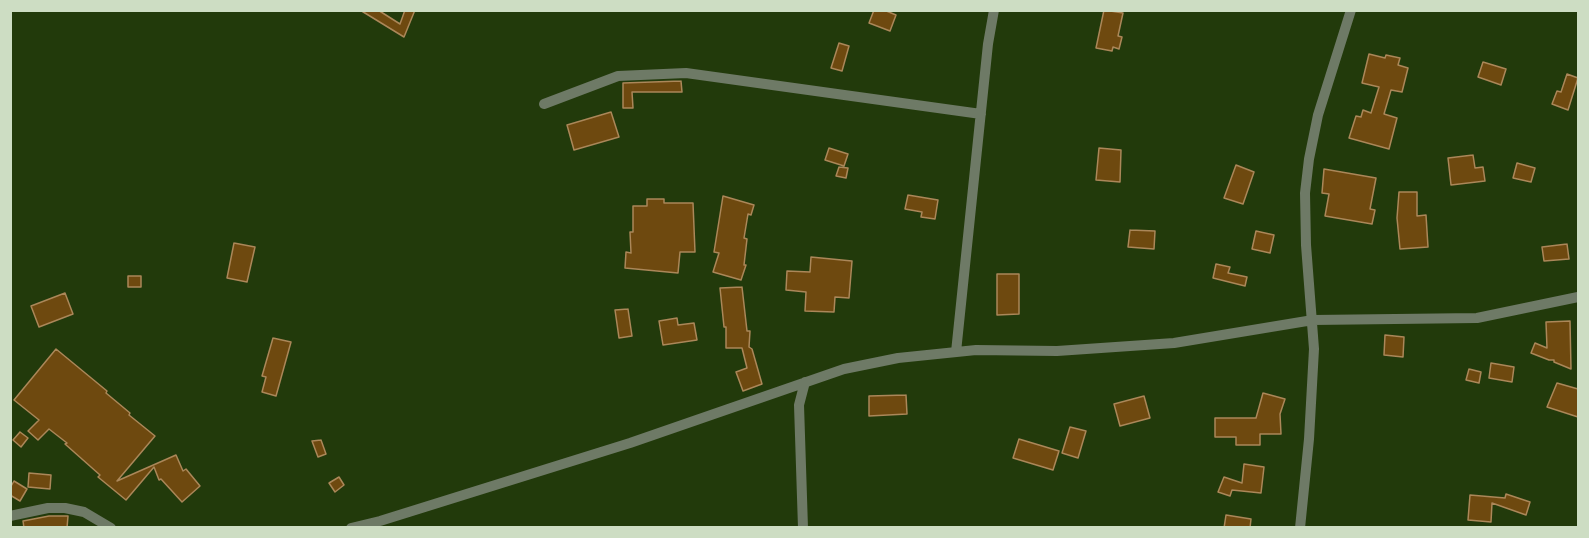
<!DOCTYPE html>
<html>
<head>
<meta charset="utf-8">
<style>
	body { margin:0 }
	#map { position:relative; width:1589px; height:538px; overflow:hidden; background:#223a0b; font-family:"Open Sans",sans-serif }
	canvas { display:block }
	.frame { position:absolute; inset:0; border:12px solid #cdddc3; pointer-events:none }
</style>
</head>
<body>
<div id="map">
<canvas width="1589" height="538"></canvas>
<div class="frame"></div>
</div>
<script>
const c = document.querySelector('canvas').getContext('2d');
c.lineJoin = 'round';
function paint(path, color) { c.fillStyle = color; c.fill(path, 'evenodd'); }
const poly = rows => new Path2D(rows.map(r => 'M' + r).join(''));
function strokePath(path, color, width, dash) { c.strokeStyle = color; c.lineWidth = width; c.lineCap = dash ? 'butt' : 'round'; c.setLineDash(dash || []); c.stroke(path); }
const building = poly([
	[360,10,378,10,400,24,405,10,415,10,404,37,360,10],
	[874,10,884,10,896,15,890,31,869,23,874,10],
	[1104,10,1123,13,1118,36,1122,37,1119,49,1113,47,1112,51,1096,48,1104,10],
	[839,43,849,46,842,71,831,68,839,43],
	[1369,54,1385,58,1386,55,1400,58,1398,65,1408,68,1402,92,1391,90,1384,114,1397,118,1389,149,1349,138,1356,116,1361,117,1363,110,1371,113,1379,87,1362,83,1369,54],
	[1483,62,1506,69,1501,85,1478,77,1483,62],
	[1567,74,1578,78,1568,110,1552,104,1557,91,1561,92,1567,74],
	[681,81,682,92,632,92,633,108,623,108,623,83,681,81],
	[611,112,619,137,574,150,567,125,611,112],
	[829,148,848,154,844,166,825,160,829,148],
	[1099,148,1121,150,1120,182,1096,180,1099,148],
	[1473,155,1475,168,1483,167,1485,181,1451,185,1448,158,1473,155],
	[1517,163,1535,168,1531,182,1513,178,1517,163],
	[1236,165,1254,172,1243,204,1224,198,1236,165],
	[839,167,848,168,846,178,836,176,839,167],
	[1324,169,1376,178,1370,209,1375,210,1372,224,1325,216,1329,194,1322,193,1324,169],
	[1399,192,1417,192,1417,216,1426,215,1428,247,1400,249,1397,218,1399,192],
	[908,195,938,200,935,219,921,217,922,212,905,209,908,195],
	[723,196,754,205,751,215,748,214,744,238,747,239,744,265,746,265,741,280,713,272,719,253,714,252,723,196],
	[647,199,664,199,664,203,693,203,695,252,680,252,678,273,625,268,626,252,631,253,630,232,633,232,633,206,647,206,647,199],
	[1130,230,1155,231,1154,249,1128,247,1130,230],
	[1256,231,1274,235,1270,253,1252,249,1256,231],
	[234,243,255,247,247,282,227,278,234,243],
	[1567,244,1569,259,1544,261,1542,247,1567,244],
	[811,257,852,261,849,298,835,297,834,312,805,311,806,292,786,290,787,271,810,272,811,257],
	[1216,264,1230,267,1228,273,1247,277,1245,286,1213,278,1216,264],
	[997,274,1019,274,1019,314,997,315,997,274],
	[128,276,141,276,141,287,128,287,128,276],
	[742,287,747,331,750,331,749,347,752,349,762,384,743,391,736,372,747,368,742,348,726,348,726,327,724,327,720,288,742,287],
	[65,293,73,314,39,327,31,306,65,293],
	[628,309,632,336,619,338,615,310,628,309],
	[677,318,678,325,694,323,697,340,663,345,659,321,677,318],
	[1570,321,1571,369,1554,362,1554,360,1549,360,1531,353,1535,343,1547,348,1546,322,1570,321],
	[1385,335,1404,337,1403,357,1384,355,1385,335],
	[273,338,291,342,276,396,262,392,266,377,262,376,273,338],
	[56,349,107,391,106,393,130,413,129,415,155,436,117,481,176,455,183,471,186,469,200,486,182,502,161,479,159,480,154,467,126,500,98,477,100,475,65,444,67,443,49,429,38,440,28,431,39,420,14,400,56,349],
	[1491,363,1514,367,1512,382,1489,378,1491,363],
	[1469,369,1481,372,1479,383,1466,380,1469,369],
	[1557,383,1578,389,1578,417,1547,407,1557,383],
	[1263,393,1285,399,1280,414,1281,434,1260,434,1260,445,1236,445,1236,437,1215,437,1215,418,1256,418,1263,393],
	[906,395,907,414,869,416,869,396,906,395],
	[1144,396,1150,418,1120,426,1114,404,1144,396],
	[1070,427,1086,431,1078,458,1062,453,1070,427],
	[20,432,28,438,21,447,13,440,20,432],
	[1019,439,1059,451,1053,470,1013,458,1019,439],
	[321,440,326,454,318,457,312,441,321,440],
	[1244,464,1264,467,1261,493,1232,490,1230,496,1218,492,1224,477,1242,483,1244,464],
	[29,473,51,475,50,489,28,487,29,473],
	[339,477,344,485,335,492,329,483,339,477],
	[14,481,27,489,20,501,10,495,10,488,14,481],
	[1506,494,1530,502,1526,515,1492,503,1491,522,1468,520,1470,495,1505,498,1506,494],
	[1226,515,1251,519,1250,528,1224,528,1226,515],
	[49,516,68,516,67,528,24,528,23,521,49,516]
]);
paint(building, '#6e490f');
strokePath(building, '#ab8759', 1.5);
strokePath(poly([
	[544,104,618,76,686,73,981,114],
	[956,352,988,44,994,10],
	[10,516,48,508,65,508,84,512,111,528],
	[351,528,380,521,630,443,844,369,898,358,976,350,1057,351,1174,343,1313,320,1477,318,1578,297],
	[803,528,799,405,805,382],
	[1300,528,1309,439,1314,349,1306,245,1305,193,1309,159,1318,115,1351,10]
]), '#6e7a66', 10);
</script>
</body>
</html>
